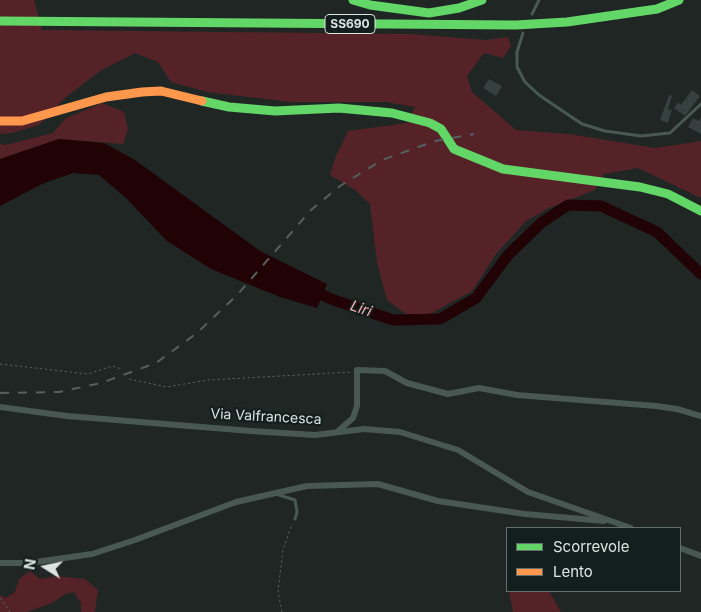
<!DOCTYPE html>
<html>
<head>
<meta charset="utf-8">
<style>
	body { margin:0 }
	#map { position:relative; width:701px; height:612px; overflow:hidden; background:#1f2624; font-family:Inter,sans-serif }
	canvas { display:block }
	.legend { position:absolute; left:506px; top:527px; width:175px; height:65px; box-sizing:border-box; background:#131f1c; border:1px solid #646e6b; margin:0; padding:6px 9px; list-style:none; font-size:15px; color:#dde5e2 }
	.legend li { display:flex; align-items:center; gap:10px; height:25px }
	.legend b { width:25px; border:1px solid #646e6b }
	.north { position:absolute; left:20px; top:542px; width:50px; height:50px; -webkit-text-stroke:4px #131f1c; paint-order:stroke; rotate:280deg; font-size:14px; font-weight:700; line-height:20px; text-align:center; color:#dde5e2 }
	.north::after { content:''; display:block; margin:auto; width:18px; height:22px; background:#dde5e2; clip-path:polygon(50% 0,100% 100%,50% 72%,0 100%) }
</style>
</head>
<body>
<div id="map">
<canvas width="701" height="612"></canvas>
<ul class="legend">
<li><b style="height:6px;background:#63d668"></b>Scorrevole</li>
<li><b style="height:6px;background:#ff974d"></b>Lento</li>
</ul>
<div class="north">N</div>
</div>
<script>
const c = document.querySelector('canvas').getContext('2d');
c.lineJoin = 'round';
function paint(path, color) { c.fillStyle = color; c.fill(path, 'evenodd'); }
const poly = rows => new Path2D(rows.map(r => 'M' + r).join(''));
function strokePath(path, color, width, dash) { c.strokeStyle = color; c.lineWidth = width; c.lineCap = dash ? 'butt' : 'round'; c.setLineDash(dash || []); c.stroke(path); }
function write(font, color, halo, rows, align = 'center') {
  c.font = font + ' Inter,sans-serif'; c.lineWidth = 4.5; c.setLineDash([]); c.textBaseline = 'middle'; c.strokeStyle = halo; c.fillStyle = color; for (const [text, x, y, turn = 0] of rows) {
    c.save(); c.translate(x, y); c.rotate((+turn || 0) * Math.PI / 180); c.textAlign = isNaN(turn) ? turn : align; if (halo) c.strokeText(text, 0, 0); c.fillText(text, 0, 0); c.restore();
  }
}
paint(poly([
	[0,0,34,0,42,30,411,34,486,40,508,37,511,46,503,58,484,53,467,76,472,92,516,130,569,134,655,148,701,141,701,198,638,168,604,174,595,190,549,208,526,221,496,254,472,291,430,314,406,314,387,300,377,263,370,204,355,190,330,175,336,156,348,131,407,123,415,107,386,102,290,102,207,92,171,82,158,62,135,53,100,71,66,97,39,125,12,133,0,134],
	[102,103,124,112,128,129,123,144,59,139,0,159,0,144,6,145,53,133,66,118],
	[30,571,40,579,57,576,85,579,98,590,95,612,81,612,81,603,74,592,65,594,52,603,27,612,0,612,0,595,6,598,15,592,19,579],
	[509,591,549,591,561,612,513,612]
]), '#552327');
paint(poly([
	[59,139,104,143,135,160,260,251,327,284,317,308,280,297,211,269,167,241,126,198,99,175,73,173,42,184,0,206,0,159]
]), '#210306');
strokePath(poly([
	[310,289,331,299,393,320,440,319,476,298,508,255,541,223,568,205,601,206,657,232,701,274]
]), '#210306', 11);
paint(poly([
	[489,79,502,86,496,96,483,88],
	[692,90,700,96,685,116,674,108,678,102,681,105,685,99,687,101,686,98],
	[669,95,672,96,668,109,672,110,668,123,660,120],
	[701,117,701,134,688,127,693,118,699,121]
]), '#36403e');
strokePath(poly([
	[0,364,88,374,112,366,122,369],
	[129,379,167,387,208,380,352,372],
	[0,598,10,612],
	[282,612,278,592,280,574,283,550,292,524]
]), '#55615d', 1, [2.5, 2.5]);
strokePath(poly([
	[532,14,539,0],
	[523,33,517,52,517,67,525,82,539,95,582,124,605,131,641,136,670,133,701,104],
	[279,495,295,500,297,512,295,519]
]), '#4a5854', 3);
strokePath(poly([
	[0,407,67,416,251,431,315,435,364,429,400,432,458,450,528,492,631,528],
	[337,432,353,418,357,406,357,370,385,371,407,383,448,394,479,388,517,395,656,406,677,409,701,416],
	[680,548,701,556],
	[0,563,29,563,92,554,135,540,236,502,307,486,378,484,438,501,525,514,604,521]
]), '#4a5854', 6);
strokePath(poly([
	[353,0,370,5,429,13,459,8,482,0],
	[0,21,516,25,567,22,657,9,679,0],
	[202,101,229,107,275,111,339,108,392,113,430,123,441,129,454,149,503,169,640,187,668,194,701,211]
]), '#63d668', 9);
strokePath(poly([
	[0,121,22,121,106,97,142,92,161,91,202,101]
]), '#ff974d', 9);
strokePath(poly([
	[0,393,59,392,101,383,156,363,197,333,238,294,311,210,340,186,382,160,435,141,474,134]
]), '#56605d', 2, [9, 9]);
for (const [x, y, w] of [
	[350,24,50]
]) { const box = new Path2D(); box.roundRect(x - w / 2, y - 9.5, w, 19, 4); c.fillStyle = '#131f1c'; c.fill(box); strokePath(box, '#dde5e2', 1); }
write('bold 12px', '#dde5e2', null, [
	["SS690",350,24]
]);
write('14px', '#dde5e2', '#131f1c', [
	["Via Valfrancesca",266,417,3]
]);
write('italic 15px', '#fcb0b4', '#131f1c', [
	["Liri",361,309,19]
]);
</script>
</body>
</html>
